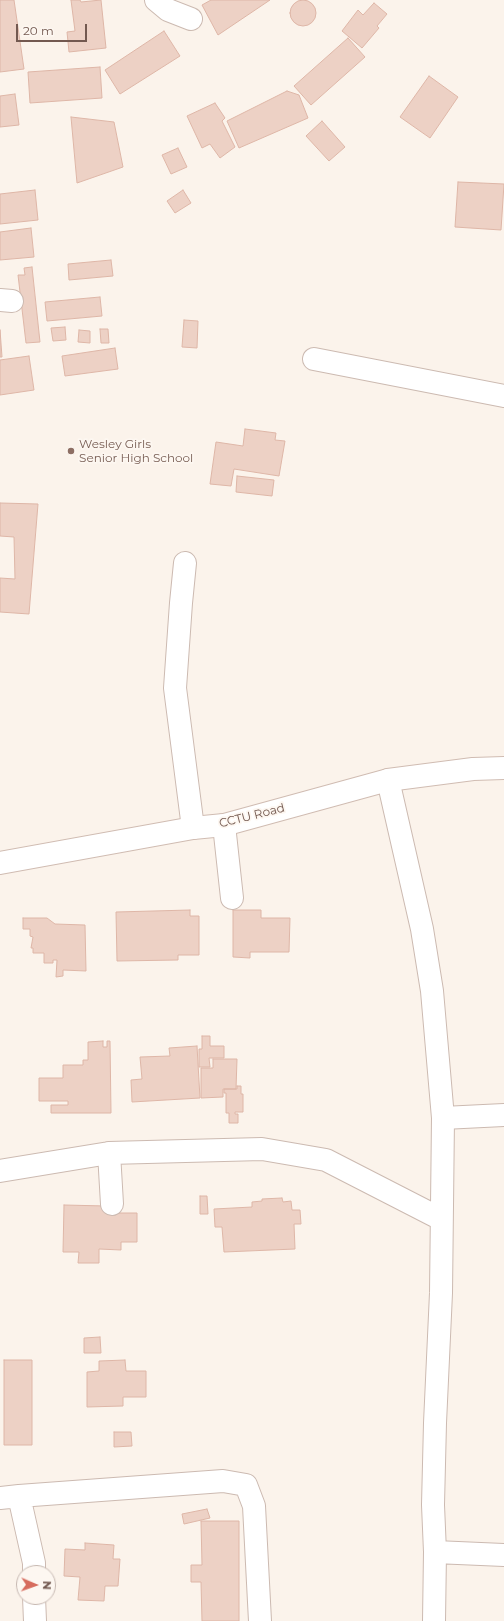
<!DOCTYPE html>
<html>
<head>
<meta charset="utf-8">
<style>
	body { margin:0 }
	#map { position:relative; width:504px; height:1621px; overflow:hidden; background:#fbf3eb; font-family:Montserrat,sans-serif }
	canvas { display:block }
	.north { position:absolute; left:16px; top:1565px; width:40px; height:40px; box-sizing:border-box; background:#fdf7f1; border:1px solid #c6b8b1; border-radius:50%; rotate:92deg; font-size:11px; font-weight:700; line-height:16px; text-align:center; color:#735950 }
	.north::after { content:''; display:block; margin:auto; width:14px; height:18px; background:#d66c5e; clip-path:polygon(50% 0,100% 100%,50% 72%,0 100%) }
	.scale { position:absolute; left:16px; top:24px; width:71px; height:18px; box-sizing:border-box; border:2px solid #735950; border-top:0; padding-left:5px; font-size:12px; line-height:14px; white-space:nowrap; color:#735950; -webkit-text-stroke:3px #fdf7f1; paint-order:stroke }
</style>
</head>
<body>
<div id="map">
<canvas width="504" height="1621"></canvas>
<div class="north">N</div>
<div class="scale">20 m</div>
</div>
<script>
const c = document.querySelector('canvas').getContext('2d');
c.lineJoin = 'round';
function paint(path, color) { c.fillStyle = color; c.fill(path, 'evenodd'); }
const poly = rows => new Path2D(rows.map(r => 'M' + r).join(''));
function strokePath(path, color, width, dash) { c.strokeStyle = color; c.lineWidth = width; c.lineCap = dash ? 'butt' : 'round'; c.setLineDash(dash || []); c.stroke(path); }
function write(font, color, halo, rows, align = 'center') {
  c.font = font + ' Montserrat,sans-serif'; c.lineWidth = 3.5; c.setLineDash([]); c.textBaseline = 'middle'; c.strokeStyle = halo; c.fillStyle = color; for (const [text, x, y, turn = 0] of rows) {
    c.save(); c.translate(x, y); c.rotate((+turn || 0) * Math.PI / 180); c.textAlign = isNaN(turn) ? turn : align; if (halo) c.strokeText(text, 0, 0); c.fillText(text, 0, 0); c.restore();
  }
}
const building = poly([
	'290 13a13 13 0 1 1 26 0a13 13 0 1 1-26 0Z',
	[0,0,14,0,24,69,0,72,0,0],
	[71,0,80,0,81,2,101,0,106,48,69,52,67,32,75,31,71,0],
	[211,0,270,0,218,35,202,5,211,0],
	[374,3,387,14,377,26,379,28,362,48,342,31,358,10,363,15,374,3],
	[164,31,180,56,120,94,105,70,164,31],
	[348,38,365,57,311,105,294,86,348,38],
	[100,67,102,98,30,103,28,72,100,67],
	[429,76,458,97,430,138,400,117,429,76],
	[287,91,299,95,308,118,239,148,227,121,287,91],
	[15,94,19,125,0,127,0,96,15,94],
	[215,103,225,118,222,121,235,147,220,158,210,144,202,148,187,116,215,103],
	[71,117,114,122,123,167,77,183,71,117],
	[322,121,345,147,329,161,306,136,322,121],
	[178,148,187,167,171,174,162,155,178,148],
	[458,182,504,184,501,230,455,227,458,182],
	[35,190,38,220,0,224,0,194,35,190],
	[183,190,191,203,175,213,167,201,183,190],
	[31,228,34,257,0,260,0,232,31,228],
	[111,260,113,276,69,280,68,264,111,260],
	[32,267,40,342,26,343,18,275,25,275,24,268,32,267],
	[100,297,102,316,47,321,45,302,100,297],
	[184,320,198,321,197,348,182,347,184,320],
	[65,327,66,340,53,341,51,328,65,327],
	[100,329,108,329,109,343,101,343,100,329],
	[0,330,2,357,0,357,0,330],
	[79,330,90,331,90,343,78,342,79,330],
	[115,348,118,369,65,376,62,356,115,348],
	[29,356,34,390,0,395,0,360,29,356],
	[245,429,276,433,275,440,285,441,279,476,234,469,231,486,210,484,216,442,243,446,245,429],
	[237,476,274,480,272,496,236,492,237,476],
	[0,503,38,504,29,614,0,612,0,578,15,579,14,537,0,536,0,503],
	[190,910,190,916,199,916,199,955,178,955,178,960,117,961,116,912,190,910],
	[233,910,261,910,261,918,290,918,289,952,250,952,250,958,233,957,233,910],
	[23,918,47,918,55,924,85,925,86,971,63,970,63,976,56,977,57,960,53,960,53,963,44,963,44,953,33,953,33,948,31,948,33,937,30,936,30,929,23,929,23,918],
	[202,1036,210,1036,210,1046,224,1046,224,1058,209,1058,210,1067,199,1067,199,1049,202,1049,202,1036],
	[103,1041,103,1047,107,1047,107,1041,110,1041,111,1113,51,1113,51,1105,68,1105,68,1101,39,1101,39,1078,63,1078,63,1065,83,1065,83,1060,88,1060,88,1042,103,1041],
	[197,1046,200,1098,132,1102,131,1080,142,1079,140,1057,170,1056,169,1048,197,1046],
	[213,1059,237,1059,236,1089,223,1089,223,1097,201,1098,201,1068,213,1068,213,1059],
	[237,1086,241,1086,241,1094,243,1094,243,1112,235,1112,235,1114,238,1114,238,1123,229,1123,229,1113,226,1113,226,1093,224,1093,224,1089,237,1089,237,1086],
	[200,1196,207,1196,208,1214,200,1214,200,1196],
	[282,1198,283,1202,291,1201,292,1210,300,1210,301,1224,294,1224,295,1249,224,1252,222,1227,215,1227,214,1209,252,1207,252,1202,262,1201,262,1199,282,1198],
	[64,1205,106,1206,105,1213,137,1213,137,1242,121,1242,121,1250,99,1249,99,1263,78,1263,79,1252,63,1252,64,1205],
	[100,1337,101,1353,84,1353,84,1338,100,1337],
	[4,1360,32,1360,32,1445,4,1445,4,1360],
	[125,1360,126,1371,146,1371,146,1397,123,1397,123,1406,87,1407,87,1372,99,1371,99,1361,125,1360],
	[114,1432,131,1432,132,1446,114,1447,114,1432],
	[207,1509,210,1518,184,1524,182,1514,207,1509],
	[201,1521,239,1521,239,1621,202,1621,201,1582,191,1582,191,1565,202,1565,201,1521],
	[85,1543,114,1545,113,1559,120,1559,118,1586,105,1586,104,1601,78,1600,80,1577,64,1576,65,1549,85,1550,85,1543]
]);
paint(building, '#edd1c5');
strokePath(building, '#deb6a7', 1);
const street = poly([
	[156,0,168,10,191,19],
	[0,300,12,301],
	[314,359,504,396],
	[185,563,181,603,175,688,193,828],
	[388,780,422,929,432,991,443,1118,441,1293,435,1423,433,1505,435,1552,434,1621],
	[224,825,232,898],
	[443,1118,504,1115],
	[109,1153,112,1204],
	[0,1171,109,1153,262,1149,326,1160,441,1219],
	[19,1496,223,1481,246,1485,254,1506,260,1621],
	[0,1498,19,1496,34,1563,34,1573],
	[435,1552,504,1555],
	[34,1597,35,1621]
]);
const secondary = poly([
	[0,863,193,828,224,825,388,780,473,769,504,768]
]);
strokePath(street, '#ccbab1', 24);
strokePath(secondary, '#d0bcb2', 24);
strokePath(street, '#fff', 22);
strokePath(secondary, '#fff', 22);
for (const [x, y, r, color] of [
	[71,451,4,"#8d6e63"]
]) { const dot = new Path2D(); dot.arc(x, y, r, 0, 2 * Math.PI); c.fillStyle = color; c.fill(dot); strokePath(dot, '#fdf7f1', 1.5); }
write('12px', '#785e54', '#fdf7f1', [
	["Wesley Girls",79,444],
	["Senior High School",79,458]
], 'left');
write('12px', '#735950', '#fdf7f1', [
	["CCTU Road",252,816,-14]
]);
</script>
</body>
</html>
